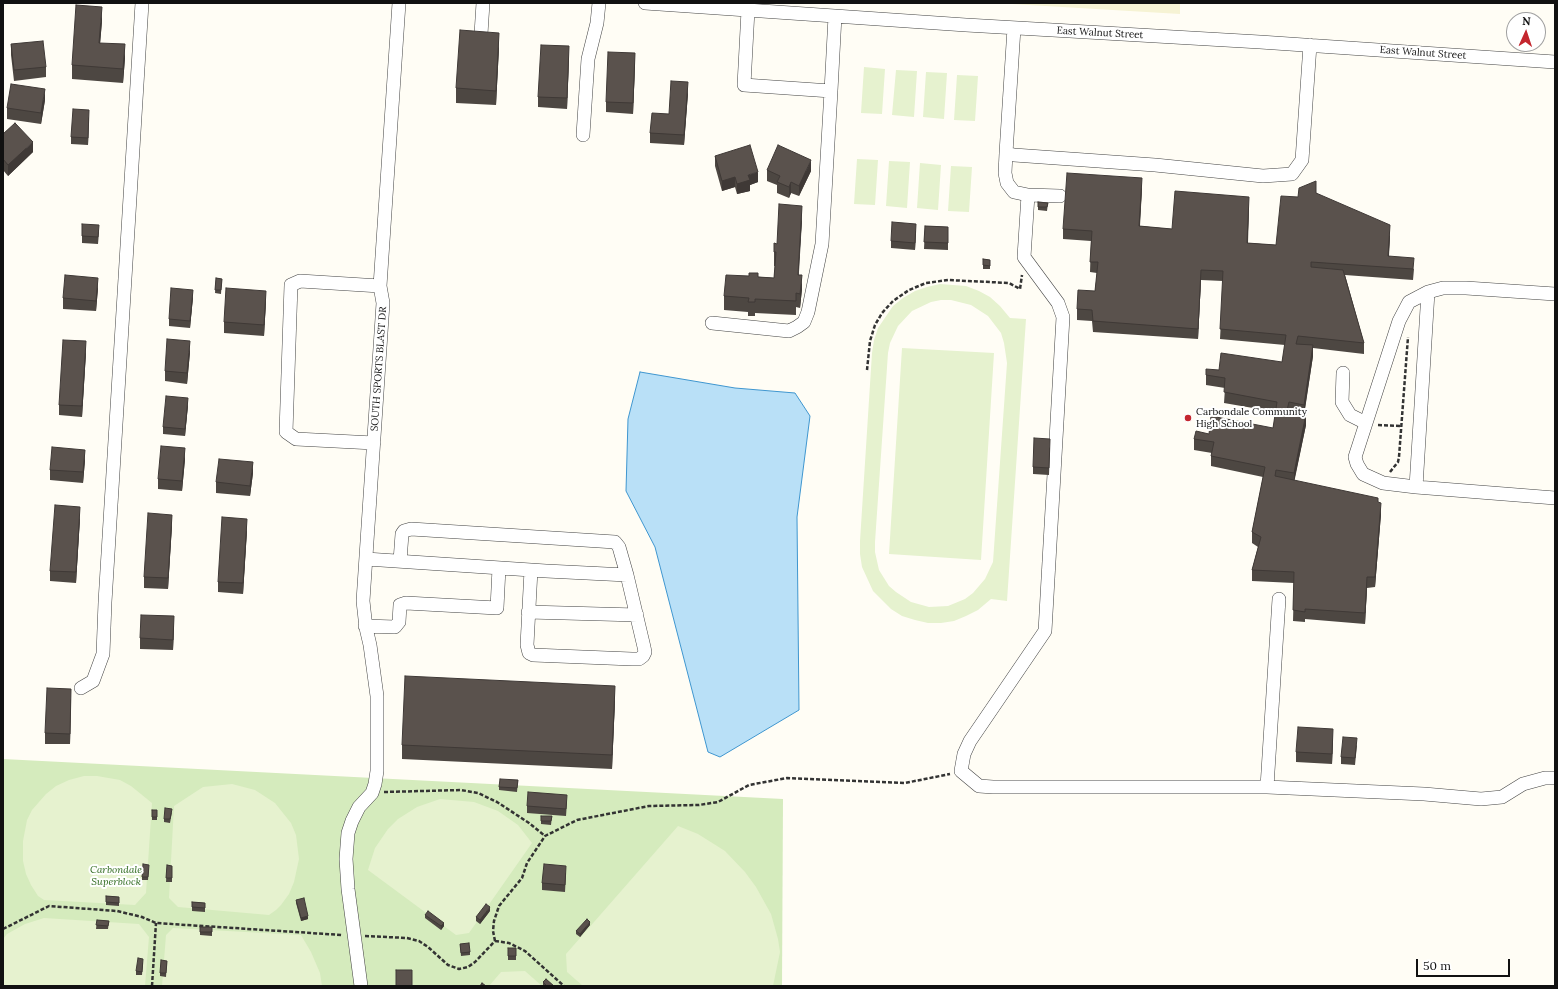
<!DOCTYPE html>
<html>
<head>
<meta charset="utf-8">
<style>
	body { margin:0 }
	#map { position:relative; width:1558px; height:989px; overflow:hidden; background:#fffdf5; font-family:Lora,serif }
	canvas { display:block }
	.frame { position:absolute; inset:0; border:4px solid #111; pointer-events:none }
	.north { position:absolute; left:1506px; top:12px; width:40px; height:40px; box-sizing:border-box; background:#fff; border:1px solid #a0a0a0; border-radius:50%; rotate:3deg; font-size:11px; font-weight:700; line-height:16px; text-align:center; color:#111 }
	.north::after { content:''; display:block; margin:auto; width:14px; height:18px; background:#c4262e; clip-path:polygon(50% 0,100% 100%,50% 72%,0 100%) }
	.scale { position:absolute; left:1416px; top:959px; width:94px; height:18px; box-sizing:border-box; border:2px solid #111; border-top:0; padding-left:5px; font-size:12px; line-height:14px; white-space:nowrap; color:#111; -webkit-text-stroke:3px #fff; paint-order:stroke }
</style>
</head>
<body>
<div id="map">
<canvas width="1558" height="989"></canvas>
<div class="frame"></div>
<div class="north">N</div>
<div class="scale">50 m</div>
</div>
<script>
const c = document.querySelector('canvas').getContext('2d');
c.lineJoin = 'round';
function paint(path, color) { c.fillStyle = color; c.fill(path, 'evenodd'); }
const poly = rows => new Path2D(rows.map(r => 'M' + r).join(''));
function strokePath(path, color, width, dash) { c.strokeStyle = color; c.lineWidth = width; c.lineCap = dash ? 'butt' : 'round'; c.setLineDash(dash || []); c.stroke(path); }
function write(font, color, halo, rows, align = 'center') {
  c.font = font + ' Lora,serif'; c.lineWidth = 4; c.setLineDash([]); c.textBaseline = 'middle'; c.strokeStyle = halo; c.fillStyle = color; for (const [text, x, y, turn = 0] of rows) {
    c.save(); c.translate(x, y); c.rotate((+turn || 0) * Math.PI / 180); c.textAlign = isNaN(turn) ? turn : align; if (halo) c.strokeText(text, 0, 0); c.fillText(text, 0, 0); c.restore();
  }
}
paint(poly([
	[995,3,1180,3,1180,14]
]), '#f6f3d4');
paint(poly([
	[3,759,783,799,782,986,3,986]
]), '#d5ebbd');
paint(poly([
	[864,67,885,69,882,114,861,113],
	[896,70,917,71,914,117,892,115],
	[926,72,947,73,944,119,923,117],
	[957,75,978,76,975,121,954,120],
	[857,159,878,160,875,205,854,204],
	[889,161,910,162,907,208,886,206],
	[920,163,941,165,938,210,917,208],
	[951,166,972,167,969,212,948,211],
	[940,284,966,286,979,291,990,297,1000,306,1010,318,1026,319,1007,601,991,599,978,610,966,616,954,621,941,623,928,623,915,620,902,616,891,609,873,591,862,567,860,554,860,541,872,353,874,340,878,328,893,306,903,298,915,291,927,287],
	[941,300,951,300,971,305,988,316,1001,333,1004,343,1007,363,993,562,985,579,973,593,965,599,948,606,929,607,911,602,896,592,889,586,879,570,875,552,875,542,888,353,890,343,898,326,912,311,931,302],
	[902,348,994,353,981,560,889,554],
	[84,776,97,776,120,780,131,786,152,803,146,893,135,905,44,900,38,896,31,885,26,874,23,861,23,841,27,820,32,810,46,794,56,786,69,780],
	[232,784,255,790,275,803,291,823,296,835,299,859,294,882,289,894,281,905,276,910,269,915,178,907,169,898,174,806,203,787],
	[440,799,474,802,498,811,518,825,532,843,469,933,456,935,368,870,375,848,388,829,398,819,417,807],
	[678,826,698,834,725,851,745,872,756,887,771,914,778,939,780,952,773,986,583,986,567,972,566,954],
	[44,918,139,924,149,937,145,986,3,986,3,939,7,934,25,924],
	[173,928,301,935,311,952,320,973,322,986,162,986,166,935],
	[525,971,542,986,489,986,501,972]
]), '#e6f2cf');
const water = poly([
	[640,372,735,388,795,393,810,416,797,517,799,710,720,757,708,752,655,547,626,491,628,419,640,372]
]);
paint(water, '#b9e0f7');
strokePath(water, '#3f96cf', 1);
const minor = poly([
	[645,3,966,25,1260,42,1555,62],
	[748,10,744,85,831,91,835,16],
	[1014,28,1006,153,1014,155,1155,165,1263,176,1292,174,1302,160,1310,45],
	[481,34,483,3],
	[583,135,588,59,597,23,599,3],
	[1006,153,1005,173,1007,183,1014,192,1028,195,1060,196],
	[1028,195,1024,257,1058,303,1063,317,1045,631,970,741,964,754,961,771,979,786,993,787,1267,787],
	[1555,294,1466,288,1443,288,1428,292,1409,302,1399,321,1355,457,1357,464,1363,474,1383,483,1416,487,1555,498],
	[712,323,789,331,797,327,804,322,808,312,822,244,831,91],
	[1343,373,1342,402,1350,415,1366,423],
	[374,443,296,439,286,432,291,285,300,281,380,286],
	[1416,487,1428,292],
	[366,559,546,571,627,575,644,647,645,652,643,656,639,659,632,659,533,655,529,653,527,645,531,570],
	[400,561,402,534,404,531,411,529,615,542,619,547,627,575],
	[1279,599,1267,787,1424,794,1481,799,1502,797,1523,784,1545,778,1555,778],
	[528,612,637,615],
	[365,626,395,627,399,622,400,605,406,603,497,608,499,568],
	[81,688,93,681,103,654,105,602,142,3],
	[361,986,348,889,346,859,348,833,352,821,359,807,372,793,375,784,377,771,377,696,370,645,366,628,363,601,383,303,380,286,399,3]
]);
strokePath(minor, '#444', 14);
strokePath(poly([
	[867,370,870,341,875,325,882,313,893,301,909,290,926,283,948,280,1009,283,1020,289,1022,275],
	[1378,425,1401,426],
	[1390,472,1398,462,1399,457,1408,337],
	[384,792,461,790,478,793,497,802,529,823,545,836],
	[3,929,49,906,117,911,142,917,156,923,342,935],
	[365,936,407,938,419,941,428,947,448,965,459,969,468,967,475,962,495,941],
	[495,941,493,931,494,921,499,906,522,878,527,863,545,836,577,820,649,806,699,805,718,802,749,785,787,778,905,783,950,774],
	[495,941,509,943,525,951,564,986],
	[152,986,156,923]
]), '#333', 2.5, [4, 2]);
strokePath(minor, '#fff', 13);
paint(poly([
	[102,21,100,43,125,58,123,83,72,79,72,65],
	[11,44,46,67,46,77,14,81,11,55],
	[499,47,496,105,456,103,456,88],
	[569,57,567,109,538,107,538,97],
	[635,64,633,114,606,112,606,102],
	[688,93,684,145,650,143,650,133,669,114],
	[45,100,41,124,7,119,7,108],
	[89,117,88,145,71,144,71,137],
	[3,134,33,152,8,176,3,170],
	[715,156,758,182,750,185,750,191,737,194,735,187,722,191,715,166],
	[767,170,811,171,799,196,791,193,789,198,777,193,777,185,767,181],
	[1142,188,1140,226,1172,229,1249,208,1248,243,1276,245,1298,197,1316,193,1390,236,1389,256,1414,269,1413,280,1345,275,1364,343,1364,354,1313,348,1313,356,1304,414,1306,425,1294,481,1378,502,1381,514,1375,587,1367,588,1365,624,1305,619,1305,622,1293,621,1294,583,1252,581,1252,570,1258,547,1252,543,1252,532,1263,477,1211,466,1211,456,1212,453,1194,450,1194,439,1209,434,1273,428,1276,412,1224,403,1225,388,1206,385,1206,375,1219,370,1282,362,1285,345,1220,339,1223,281,1201,280,1198,339,1093,332,1092,321,1077,320,1077,309,1095,291,1097,273,1090,272,1091,241,1063,239,1063,229],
	[1038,202,1048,203,1047,211,1038,210],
	[802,220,798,275,802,289,800,308,796,307,796,315,755,313,755,316,748,316,748,312,724,310,724,296,749,276,774,278,775,266,774,266,774,252,777,244],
	[925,226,948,227,948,250,924,249],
	[916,231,915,250,891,248,891,241],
	[99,232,98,244,82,243,82,236],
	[983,259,990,260,990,269,983,269],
	[216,278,222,279,221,294,215,293],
	[98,288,96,311,63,309,63,298],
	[193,297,190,328,169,326,169,319],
	[266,301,264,336,224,333,224,322],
	[86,352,82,417,59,415,59,405],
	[190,352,187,384,165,381,165,371],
	[188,405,185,436,163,434,163,427],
	[1050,447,1049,475,1033,474,1033,467],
	[185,459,182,491,158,489,158,479],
	[85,460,83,483,50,480,50,470],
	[253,473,250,496,216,493,216,482],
	[80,518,76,583,50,581,50,571],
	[172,525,168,589,144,588,144,577],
	[247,530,243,594,218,592,218,582],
	[174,627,173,650,140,649,140,638],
	[71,699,70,744,45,744,45,733],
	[615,700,612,769,402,759,402,745],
	[1333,740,1332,764,1296,762,1296,752],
	[1357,745,1355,765,1341,764,1341,757],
	[518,780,517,792,499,790,499,787],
	[567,802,566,816,527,813,527,806],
	[152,810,157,810,157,820,152,820],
	[172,812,170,823,164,822,164,819],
	[541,816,552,816,551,825,541,824],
	[167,865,172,866,172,882,166,882],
	[149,868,148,880,142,880,142,877],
	[566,873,565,892,542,890,542,883],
	[106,896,119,897,119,906,106,905],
	[296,900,308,919,301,921,296,903],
	[192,902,205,903,205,912,192,911],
	[490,911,480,924,476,921,476,917],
	[425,915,444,926,441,930,425,918],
	[97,920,109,921,108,929,96,929],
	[590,925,580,937,576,934,576,931],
	[200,927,212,927,212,936,200,935],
	[460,944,470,952,470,955,461,956],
	[508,948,516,948,516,960,508,960],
	[167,961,166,977,160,976,160,973],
	[143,962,142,975,136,975,136,971],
	[543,982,554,986,543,986]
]), '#4d4742');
paint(poly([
	[102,7,102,21,99,57,99,43],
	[499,33,499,47,496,105,496,91],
	[125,44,125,58,123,83,123,69],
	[569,46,569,57,567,109,567,98],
	[635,53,635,64,633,114,633,103],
	[688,82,688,93,684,145,684,135],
	[45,89,45,100,41,124,41,113],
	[89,110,89,117,88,145,88,138],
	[33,142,33,152,8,176,8,165],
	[811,160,811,171,799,196,799,186],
	[758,172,758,182,750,185,750,191,737,194,737,184,748,175],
	[735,177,735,187,722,191,722,181],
	[1142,178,1142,188,1139,237,1139,226],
	[791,182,791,193,789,198,789,187],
	[1249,197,1249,208,1247,253,1247,243],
	[802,206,802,220,798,289,798,275],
	[916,224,916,231,915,250,915,243],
	[1390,225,1390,236,1388,267,1388,256],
	[1201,270,1201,280,1198,339,1198,329],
	[802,275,802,289,800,308,800,294],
	[98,278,98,288,96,311,96,301],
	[193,290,193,297,190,328,190,321],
	[266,291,266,301,264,336,264,325],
	[86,341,86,352,82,417,82,406],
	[190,341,190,352,187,384,187,373],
	[1313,345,1313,356,1304,416,1304,405],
	[188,398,188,405,185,436,185,429],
	[1306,414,1306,425,1294,483,1294,473],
	[185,448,185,459,182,491,182,481],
	[85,450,85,460,83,483,83,472],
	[253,462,253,473,250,496,250,486],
	[1381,503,1381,514,1375,587,1375,577],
	[80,507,80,518,76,583,76,572],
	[172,515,172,525,168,589,168,578],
	[247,519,247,530,243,594,243,583],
	[1367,577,1367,588,1365,624,1365,613],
	[174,616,174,627,173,650,173,640],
	[615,686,615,700,612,769,612,755],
	[71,689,71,699,70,744,70,734],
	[1333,729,1333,740,1332,764,1332,754],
	[490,907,490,911,480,924,480,920],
	[308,916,308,919,301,921,301,918],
	[590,922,590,925,580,937,580,934],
	[444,923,444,926,441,930,441,926]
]), '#3f3936');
const building = poly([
	[76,5,102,7,99,43,125,44,123,69,72,65,76,5],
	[460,30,499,33,496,91,456,88,460,30],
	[43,41,46,67,14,70,11,44,43,41],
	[541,45,569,46,567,98,538,97,541,45],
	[608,52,635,53,633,103,606,102,608,52],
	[671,81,688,82,684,135,650,133,652,113,669,114,671,81],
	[11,84,45,89,41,113,7,108,11,84],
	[73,109,89,110,88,138,71,137,73,109],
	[15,123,33,142,8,165,3,159,3,134,15,123],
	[750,145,758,172,748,175,750,180,737,184,735,177,722,181,715,156,750,145],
	[778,145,811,160,799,186,791,182,789,187,777,182,780,176,767,170,778,145],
	[1067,173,1142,178,1139,226,1172,229,1175,191,1249,197,1247,243,1276,245,1281,196,1298,197,1299,188,1316,181,1316,193,1390,225,1388,256,1414,258,1413,269,1311,262,1311,267,1343,270,1364,343,1298,336,1296,344,1313,345,1304,405,1289,402,1287,410,1306,414,1294,473,1276,470,1275,476,1378,498,1378,502,1381,503,1375,577,1367,577,1365,613,1305,609,1305,612,1293,610,1294,572,1252,570,1261,537,1252,532,1265,467,1211,456,1214,442,1194,439,1196,431,1209,434,1211,416,1273,428,1277,402,1224,392,1225,378,1206,375,1206,369,1219,370,1221,353,1282,362,1286,335,1220,329,1223,271,1201,270,1198,329,1093,321,1092,310,1077,309,1078,290,1095,291,1098,262,1090,262,1092,231,1063,229,1067,173],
	[1038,202,1048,203,1047,207,1038,207,1038,202],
	[779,204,802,206,798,275,802,275,800,294,796,293,796,301,755,299,755,302,748,302,749,298,724,296,726,275,749,276,749,273,758,273,758,277,774,278,776,252,774,252,774,243,777,244,779,204],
	[892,222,916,224,915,243,891,241,892,222],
	[82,224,99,225,98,237,82,236,82,224],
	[925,226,948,227,948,243,924,242,925,226],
	[983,259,990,260,990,266,983,265,983,259],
	[65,275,98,278,96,301,63,298,65,275],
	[216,278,222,279,221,290,215,290,216,278],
	[171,288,193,290,190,321,169,319,171,288],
	[226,288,266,291,264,325,224,322,226,288],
	[167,339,190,341,187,373,165,371,167,339],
	[63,340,86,341,82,406,59,405,63,340],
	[166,396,188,398,185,429,163,427,166,396],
	[1034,438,1050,439,1049,468,1033,467,1034,438],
	[161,446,185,448,182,481,158,479,161,446],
	[52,447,85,450,83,472,50,470,52,447],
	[219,459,253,462,250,486,216,482,219,459],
	[55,505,80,507,76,572,50,571,55,505],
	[148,513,172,515,168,578,144,577,148,513],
	[222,517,247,519,243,583,218,582,222,517],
	[141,615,174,616,173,640,140,638,141,615],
	[405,676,615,686,612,755,402,745,405,676],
	[47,688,71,689,70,734,45,733,47,688],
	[1298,727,1333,729,1332,754,1296,752,1298,727],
	[1343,737,1357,738,1355,758,1341,757,1343,737],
	[500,779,518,780,517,788,499,787,500,779],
	[528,792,567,795,566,809,527,806,528,792],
	[165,808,172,809,170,819,164,819,165,808],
	[152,810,157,810,157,817,152,817,152,810],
	[541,816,552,816,551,821,541,821,541,816],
	[143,864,149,865,148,877,142,877,143,864],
	[544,864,566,866,565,885,542,883,544,864],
	[167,865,172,866,172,878,166,878,167,865],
	[106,896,119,897,119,903,106,902,106,896],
	[304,898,308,916,301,918,296,900,304,898],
	[192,902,205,903,205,908,192,907,192,902],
	[486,904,490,907,480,920,476,917,486,904],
	[428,911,444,923,441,926,425,915,428,911],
	[587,919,590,922,580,934,576,931,587,919],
	[97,920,109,921,108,926,96,925,97,920],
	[200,927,212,927,212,932,200,932,200,927],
	[469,943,470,952,461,953,460,944,469,943],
	[508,948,516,948,516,956,508,956,508,948],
	[138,958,143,959,142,972,136,971,138,958],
	[161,960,167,961,166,973,160,973,161,960],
	[396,970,412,970,412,986,396,986,396,970],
	[546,979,554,986,547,986,543,982,546,979],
	[482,983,486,986,480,986,482,983]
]);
paint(building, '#5a524d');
strokePath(building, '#3f3936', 1);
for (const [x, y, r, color] of [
	[1188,418,4,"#c4262e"]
]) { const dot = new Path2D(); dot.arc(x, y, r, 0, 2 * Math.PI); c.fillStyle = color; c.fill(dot); strokePath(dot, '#fff', 1.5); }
write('10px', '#111', '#fff', [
	["East Walnut Street",1100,33,3],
	["East Walnut Street",1423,53,4],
	["SOUTH SPORTS BLAST DR",379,369,-86]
]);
write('10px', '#111', '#fff', [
	["Carbondale Community",1196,412],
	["High School",1196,424]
], 'left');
write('italic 10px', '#2f6b1f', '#fff', [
	["Carbondale",116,870],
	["Superblock",116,882]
]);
</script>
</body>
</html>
